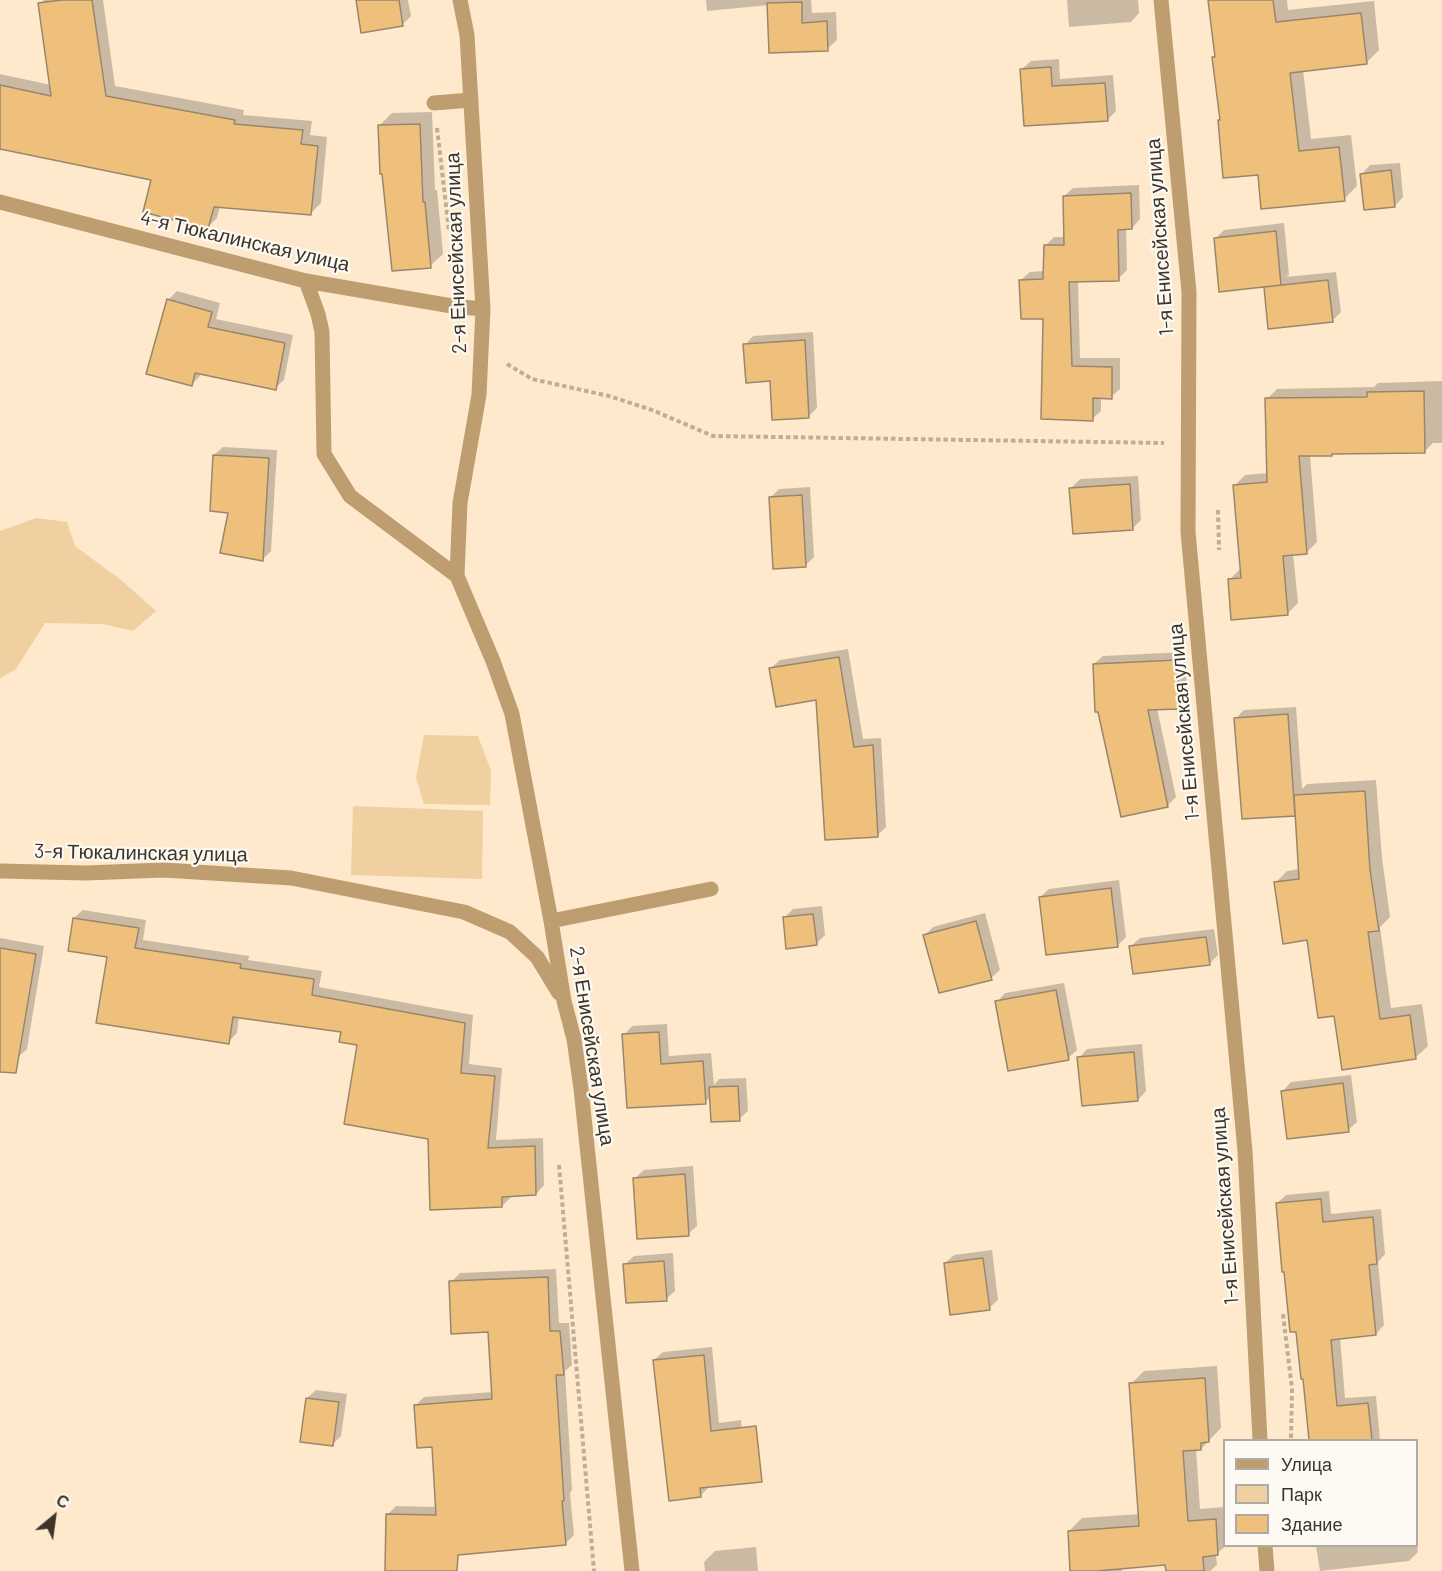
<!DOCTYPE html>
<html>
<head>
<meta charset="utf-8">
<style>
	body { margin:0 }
	#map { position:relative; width:1442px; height:1571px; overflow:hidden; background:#fee9cc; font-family:Barlow,sans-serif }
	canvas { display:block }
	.legend { position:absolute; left:1223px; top:1439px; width:195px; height:108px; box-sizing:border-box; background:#fdf9f3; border:2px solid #b0aba2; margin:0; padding:8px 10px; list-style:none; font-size:18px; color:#3d3529 }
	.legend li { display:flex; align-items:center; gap:12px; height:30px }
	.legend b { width:30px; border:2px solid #b0aba2 }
	.north { position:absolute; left:24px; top:1487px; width:60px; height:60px; -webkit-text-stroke:4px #fdf9f3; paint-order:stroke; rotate:29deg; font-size:16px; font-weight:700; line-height:24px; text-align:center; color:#3d3529 }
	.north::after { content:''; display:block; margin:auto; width:21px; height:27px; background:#3d3529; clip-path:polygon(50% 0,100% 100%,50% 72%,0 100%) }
</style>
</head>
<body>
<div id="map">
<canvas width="1442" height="1571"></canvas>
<ul class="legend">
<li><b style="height:8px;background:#be9e70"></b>Улица</li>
<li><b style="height:16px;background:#f0cfa0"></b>Парк</li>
<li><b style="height:16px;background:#eec07c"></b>Здание</li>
</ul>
<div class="north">С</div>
</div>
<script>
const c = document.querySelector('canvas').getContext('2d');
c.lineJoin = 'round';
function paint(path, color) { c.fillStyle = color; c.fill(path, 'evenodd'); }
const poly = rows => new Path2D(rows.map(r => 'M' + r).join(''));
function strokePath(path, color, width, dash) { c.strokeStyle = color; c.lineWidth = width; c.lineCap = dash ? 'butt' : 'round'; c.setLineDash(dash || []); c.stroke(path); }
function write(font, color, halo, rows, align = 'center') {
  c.font = font + ' Barlow,sans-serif'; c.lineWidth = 4.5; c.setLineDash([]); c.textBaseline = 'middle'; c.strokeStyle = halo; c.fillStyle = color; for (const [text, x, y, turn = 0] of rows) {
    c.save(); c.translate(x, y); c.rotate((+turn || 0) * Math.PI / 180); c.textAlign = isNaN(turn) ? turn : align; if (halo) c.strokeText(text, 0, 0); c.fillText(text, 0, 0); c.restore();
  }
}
paint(poly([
	[36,518,67,522,75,546,121,580,156,611,133,631,103,624,45,623,16,669,0,678,0,531],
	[424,735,478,736,491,771,490,805,424,804,416,778],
	[353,806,483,811,482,879,351,875]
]), '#f0cfa0');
paint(poly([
	[44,0,103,0,115,86,244,110,243,115,312,121,310,135,327,137,321,203,311,213,220,206,217,218,207,228,153,179,3,148,0,151,0,74,51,85,40,4],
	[358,0,408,0,411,16,402,25],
	[706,0,811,0,812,13,836,12,837,40,827,49,769,5,707,11],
	[1067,0,1138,0,1139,13,1131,22,1069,27],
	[1210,0,1287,0,1288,10,1374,1,1379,50,1366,63,1303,70,1311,139,1351,135,1357,186,1344,199,1259,173,1219,121,1221,119,1214,57,1216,55],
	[1059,59,1060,79,1113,75,1116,111,1107,120,1022,69,1031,61],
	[432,112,435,190,437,190,443,254,430,266,379,126,392,113],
	[1400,163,1403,197,1395,206,1362,174,1370,165],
	[1139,185,1140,219,1132,228,1126,228,1127,270,1118,279,1078,280,1080,358,1120,358,1120,389,1111,397,1101,397,1101,411,1092,419,1044,317,1021,280,1030,272,1045,271,1045,246,1054,237,1066,237,1064,196,1073,188],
	[1284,223,1289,275,1286,277,1336,272,1341,312,1332,321,1265,287,1268,285,1215,239,1224,230],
	[177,291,220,303,216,319,293,335,284,380,275,388,201,373,200,376,191,385,168,300],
	[813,332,817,408,808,417,771,380,745,345,753,336],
	[1442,381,1442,443,1433,443,1424,452,1333,453,1310,455,1317,542,1307,552,1293,553,1298,603,1287,614,1229,580,1239,570,1242,569,1234,486,1245,475,1268,473,1267,399,1277,389,1374,387,1378,383],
	[223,447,277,450,271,551,263,559,230,511,214,455],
	[1138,476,1141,520,1132,529,1071,488,1080,479],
	[810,487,814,557,806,565,770,498,779,489],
	[848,649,863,739,881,738,886,827,878,835,817,698,771,668,780,660],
	[1185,652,1187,698,1178,707,1157,708,1176,797,1167,806,1094,664,1103,656],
	[1296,707,1302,789,1307,784,1376,780,1382,858,1390,917,1380,927,1391,1008,1422,1004,1428,1046,1416,1057,1335,1014,1308,939,1275,883,1287,871,1300,869,1296,812,1294,814,1236,718,1244,710],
	[1119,880,1126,937,1117,946,1040,897,1049,889],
	[822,906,825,935,816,944,784,918,793,909],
	[83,910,146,920,143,940,249,956,248,960,322,971,319,987,473,1015,469,1064,502,1068,496,1140,543,1138,544,1185,536,1194,510,1195,511,1197,502,1206,430,1138,359,1044,343,1030,239,1016,237,1033,228,1042,109,956,74,918],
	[985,913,1000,970,991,978,925,935,933,927],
	[1214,929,1218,955,1209,964,1131,946,1140,938],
	[0,938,44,946,27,1049,18,1057,0,1054],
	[1064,983,1077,1050,1068,1058,997,1002,1005,993],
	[667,1024,669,1056,711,1053,714,1085,719,1079,746,1078,748,1111,739,1119,711,1097,705,1102,624,1035,632,1026],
	[1142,1044,1146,1091,1138,1100,1079,1058,1087,1049],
	[1351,1075,1357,1122,1348,1130,1283,1091,1291,1082],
	[693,1166,697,1226,688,1234,635,1178,644,1170],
	[1329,1191,1331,1214,1381,1209,1385,1254,1378,1262,1384,1325,1376,1334,1340,1337,1345,1398,1376,1396,1380,1440,1310,1440,1304,1377,1277,1203,1286,1195],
	[992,1250,998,1300,989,1308,945,1263,954,1255],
	[673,1253,675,1291,666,1299,625,1264,634,1256],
	[556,1269,559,1323,569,1323,572,1365,565,1371,572,1490,570,1493,574,1535,565,1544,387,1515,396,1506,437,1507,433,1445,416,1405,424,1397,493,1392,489,1330,451,1282,460,1273],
	[712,1347,719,1423,741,1420,746,1474,709,1486,709,1487,700,1496,654,1360,663,1352],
	[1217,1366,1221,1428,1201,1449,1196,1449,1200,1509,1224,1507,1224,1546,1226,1546,1216,1554,1217,1565,1210,1571,1167,1571,1167,1563,1121,1567,1122,1571,1072,1571,1069,1531,1082,1518,1140,1514,1131,1384,1144,1371],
	[316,1390,347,1394,341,1436,333,1444,307,1398],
	[1416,1539,1418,1552,1409,1561,1320,1571,1316,1546,1416,1546],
	[756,1547,758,1571,705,1571,704,1562,715,1551]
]), '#0003');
const building = poly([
	[62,0,92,0,106,96,235,120,234,124,303,130,301,144,318,146,311,215,214,207,208,229,143,212,151,180,0,149,0,85,51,96,38,3,62,0],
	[356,0,399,0,403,26,361,33,356,0],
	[1208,0,1273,0,1276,22,1361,13,1367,64,1290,73,1299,151,1339,147,1345,201,1261,209,1258,175,1223,178,1218,120,1220,120,1212,57,1215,57,1208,0],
	[802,2,802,23,827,21,828,51,769,53,767,3,802,2],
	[1051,67,1052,86,1105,83,1108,121,1024,126,1020,69,1051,67],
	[420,124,423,202,425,202,431,268,392,271,382,174,380,174,378,125,420,124],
	[1391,170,1395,207,1364,210,1360,174,1391,170],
	[1131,193,1132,229,1118,230,1119,281,1069,282,1072,366,1112,367,1112,399,1093,398,1093,421,1041,419,1043,319,1021,319,1019,280,1043,279,1044,245,1064,245,1063,196,1131,193],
	[1276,231,1281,285,1219,292,1214,238,1276,231],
	[1328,280,1333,322,1268,329,1264,287,1328,280],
	[167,299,212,312,208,327,285,343,276,390,195,373,192,386,146,374,167,299],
	[805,340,809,418,772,420,770,381,746,383,743,344,805,340],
	[1424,391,1425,453,1332,454,1332,456,1299,456,1307,554,1283,556,1288,615,1231,620,1228,579,1241,578,1233,485,1267,482,1265,398,1367,397,1367,392,1424,391],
	[213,455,269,458,263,561,220,553,228,513,210,511,213,455],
	[1130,484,1133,530,1073,534,1069,488,1130,484],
	[802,495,806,567,773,569,769,497,802,495],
	[839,657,854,747,873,745,878,837,825,840,816,700,776,707,769,668,839,657],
	[1177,660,1179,709,1148,710,1168,807,1121,817,1098,712,1095,712,1093,664,1177,660],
	[1288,714,1295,816,1242,819,1234,718,1288,714],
	[1365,791,1370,870,1379,931,1368,932,1380,1019,1410,1015,1416,1059,1342,1070,1334,1016,1318,1018,1307,940,1283,944,1274,882,1299,879,1294,795,1365,791],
	[1111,888,1118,947,1046,955,1039,897,1111,888],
	[813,914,817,945,786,949,783,917,813,914],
	[73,918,139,928,135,948,241,964,240,968,314,979,312,995,465,1023,461,1073,495,1076,488,1148,535,1146,536,1195,502,1197,502,1207,430,1210,428,1139,344,1124,357,1045,339,1042,341,1032,233,1017,229,1044,96,1023,107,957,68,951,73,918],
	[976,921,992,980,939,993,923,935,976,921],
	[1206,937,1210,965,1133,974,1129,946,1206,937],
	[0,948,36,954,16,1073,0,1072,0,948],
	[1056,990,1069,1060,1008,1071,995,1001,1056,990],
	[659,1032,661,1064,703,1061,706,1104,627,1108,622,1034,659,1032],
	[1134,1052,1138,1101,1082,1106,1077,1057,1134,1052],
	[1343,1083,1349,1132,1287,1139,1281,1091,1343,1083],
	[738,1086,740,1121,711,1122,709,1087,738,1086],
	[685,1174,689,1236,637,1239,633,1178,685,1174],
	[1321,1199,1323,1222,1373,1217,1377,1264,1369,1265,1376,1335,1331,1340,1337,1406,1368,1403,1372,1440,1309,1440,1303,1379,1301,1379,1296,1332,1290,1332,1284,1272,1282,1272,1276,1203,1321,1199],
	[983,1258,990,1310,950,1315,944,1263,983,1258],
	[664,1261,667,1301,626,1303,623,1264,664,1261],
	[548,1277,550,1331,560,1331,564,1375,556,1375,564,1501,562,1501,566,1545,458,1555,457,1571,385,1571,386,1514,436,1515,432,1447,417,1448,414,1405,492,1399,488,1332,451,1334,449,1281,548,1277],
	[704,1355,711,1431,756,1426,762,1482,700,1488,701,1497,669,1501,653,1360,704,1355],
	[1205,1378,1209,1442,1201,1443,1201,1450,1183,1451,1188,1521,1216,1519,1218,1555,1203,1557,1204,1571,1166,1571,1165,1565,1097,1571,1070,1571,1068,1531,1139,1526,1129,1383,1205,1378],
	[306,1398,339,1402,333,1446,300,1442,306,1398]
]);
paint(building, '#eec07c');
strokePath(building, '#99866b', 1.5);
strokePath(poly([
	[437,128,449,231],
	[507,364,532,379,609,396,652,410,713,436,1164,443],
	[1218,510,1219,550],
	[559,1165,594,1571],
	[1283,1314,1292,1389,1291,1440]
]), '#beae96', 4, [4.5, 3]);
strokePath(poly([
	[460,0,467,35,483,309,479,395,460,503,457,576,493,661,512,714,551,921,564,1001,574,1039,581,1089,632,1571],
	[1161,0,1189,292,1188,532,1245,1151,1260,1440],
	[434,103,471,100],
	[0,202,306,281,452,306,483,309],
	[306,281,318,314,322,332,324,454,350,496,457,576],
	[0,871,86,873,164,870,291,878,464,912,510,932,537,957,559,993],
	[551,921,711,889],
	[1265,1546,1267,1571]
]), '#be9e70', 15);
write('20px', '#3d3529', '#fdf9f3', [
	["1-я Енисейская улица",1160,237,-94],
	["4-я Тюкалинская улица",245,241,13],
	["2-я Енисейская улица",456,253,-92],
	["1-я Енисейская улица",1184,722,-95],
	["3-я Тюкалинская улица",141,853,1],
	["2-я Енисейская улица",592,1046,81],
	["1-я Енисейская улица",1225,1206,-94]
]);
</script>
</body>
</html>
